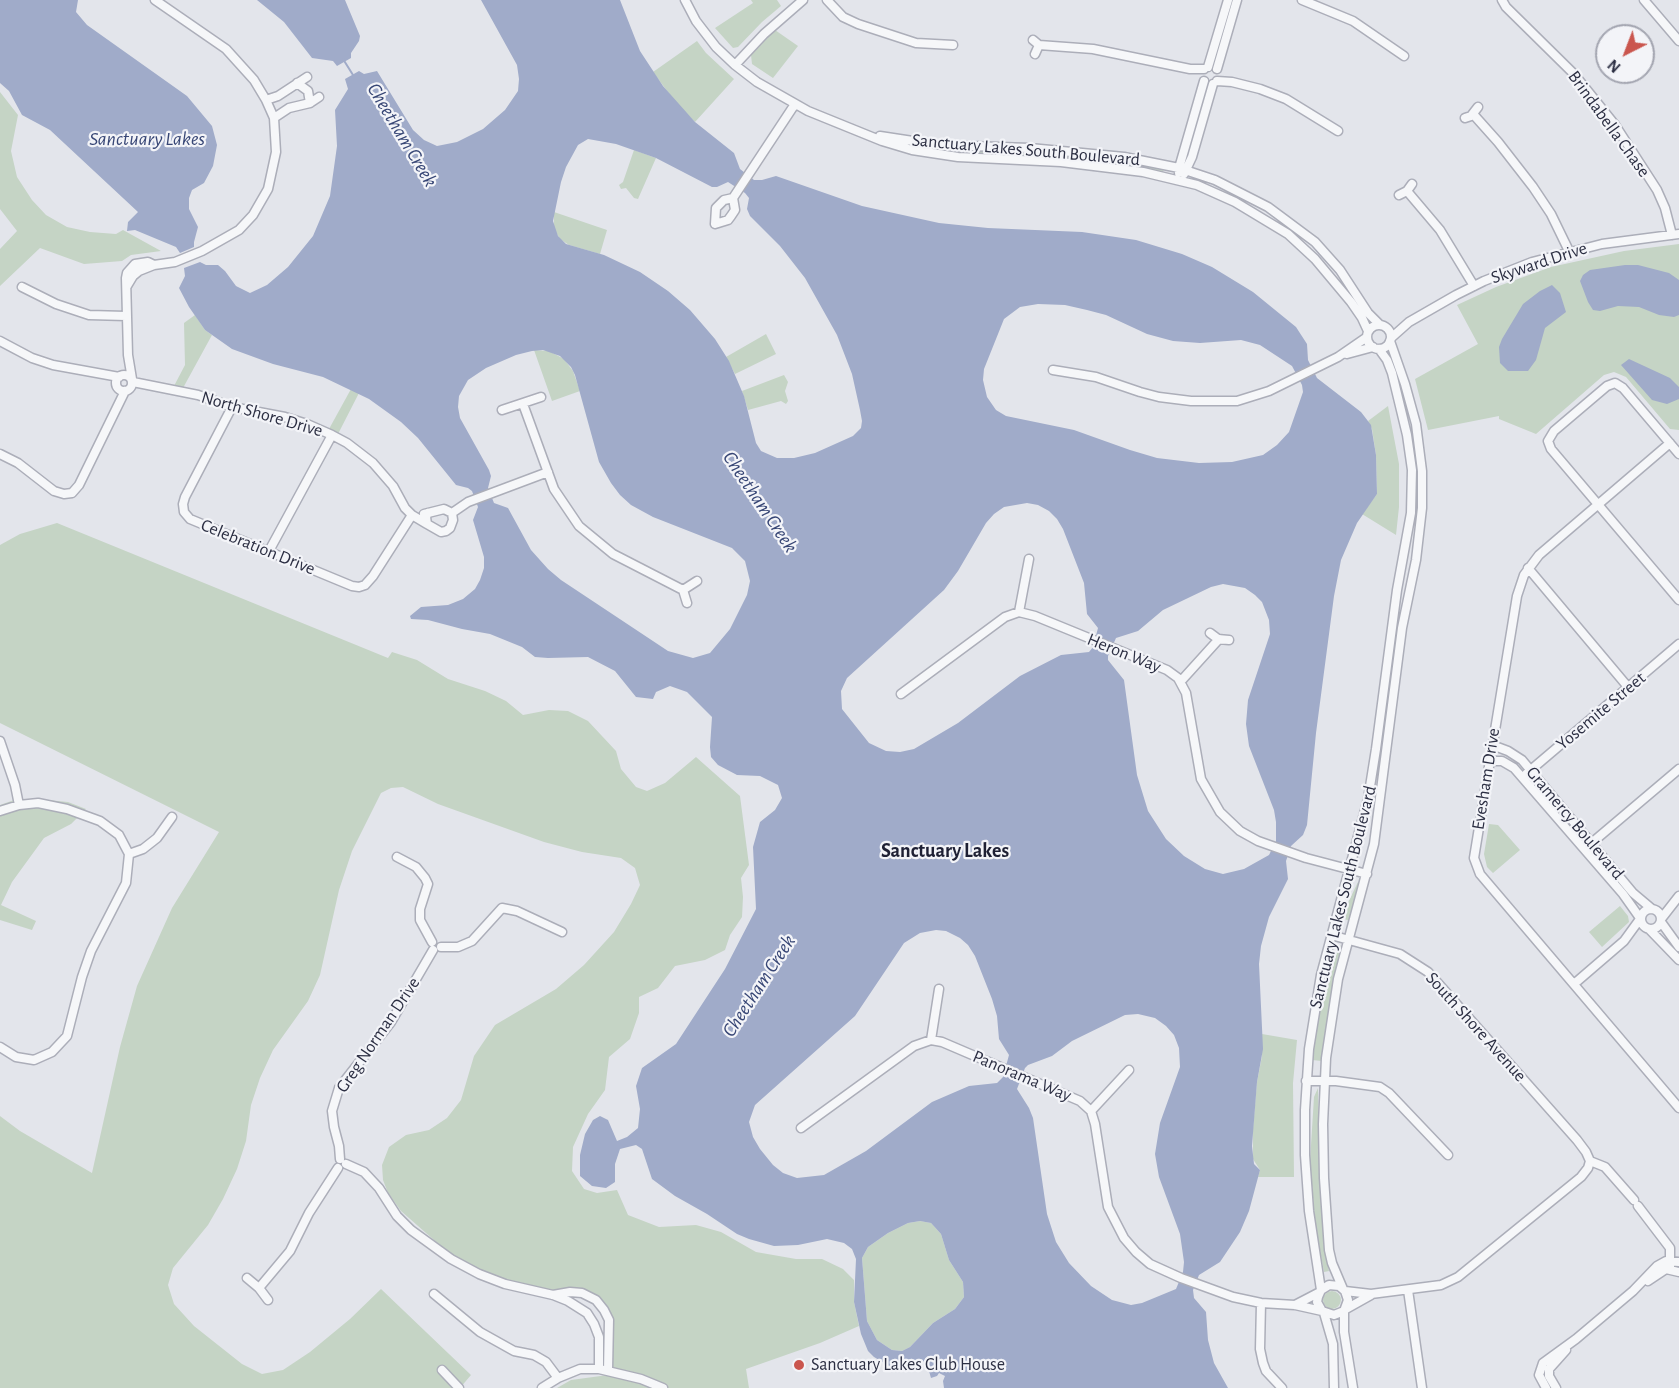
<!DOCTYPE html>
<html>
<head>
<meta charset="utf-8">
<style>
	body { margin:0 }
	#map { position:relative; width:1679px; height:1388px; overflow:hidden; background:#e3e5eb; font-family:"Alegreya Sans",sans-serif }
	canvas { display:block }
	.north { position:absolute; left:1595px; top:24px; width:60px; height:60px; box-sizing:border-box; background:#f3f4f8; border:2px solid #a3a5b0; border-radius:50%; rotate:222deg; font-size:16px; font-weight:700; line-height:24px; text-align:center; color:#2c2f43 }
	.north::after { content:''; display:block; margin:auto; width:21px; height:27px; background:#ca564e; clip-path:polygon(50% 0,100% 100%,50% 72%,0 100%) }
</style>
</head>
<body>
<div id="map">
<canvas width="1679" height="1388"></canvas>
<div class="north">N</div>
</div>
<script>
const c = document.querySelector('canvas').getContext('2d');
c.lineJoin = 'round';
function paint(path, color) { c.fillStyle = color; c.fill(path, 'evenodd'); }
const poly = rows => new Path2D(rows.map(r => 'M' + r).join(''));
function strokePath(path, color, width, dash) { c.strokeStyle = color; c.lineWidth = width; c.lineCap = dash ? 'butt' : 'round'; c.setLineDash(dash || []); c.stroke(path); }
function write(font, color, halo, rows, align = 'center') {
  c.font = font + ' "Alegreya Sans",sans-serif'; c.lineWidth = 4.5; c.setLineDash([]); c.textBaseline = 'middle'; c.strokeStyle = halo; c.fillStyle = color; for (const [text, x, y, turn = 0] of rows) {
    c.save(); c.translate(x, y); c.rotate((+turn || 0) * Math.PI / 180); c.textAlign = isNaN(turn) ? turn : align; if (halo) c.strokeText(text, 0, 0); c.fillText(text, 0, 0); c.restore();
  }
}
paint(poly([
	[751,0,777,0,781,6,762,22,738,47,733,48,715,28,753,3],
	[775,30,798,46,773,78,752,64,751,55],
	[697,41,706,53,734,79,695,122,676,103,653,72],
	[0,92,18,115,11,151,17,177,32,200,46,215,67,227,90,232,116,234,123,230,161,251,131,255,122,261,84,264,40,248,0,286,0,249,17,231,0,209],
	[902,142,1023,150,1120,159,1164,167,1163,173,972,156,913,148],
	[634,150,656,158,638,199,634,198,626,188,621,189,619,185,623,182],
	[554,212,607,230,600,254,569,245,560,239,554,229],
	[1679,244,1679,430,1670,429,1626,377,1614,372,1604,375,1536,434,1499,419,1499,416,1428,430,1415,379,1478,344,1457,305,1496,287,1551,267,1624,251],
	[195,315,205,330,212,335,183,388,174,386,185,365,184,323],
	[766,334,776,354,735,374,726,357],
	[534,350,549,351,564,359,573,371,580,391,552,401],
	[784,375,788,382,785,391,788,401,786,404,781,401,748,410,742,391],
	[351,389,359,393,338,434,329,429],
	[1388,406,1399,464,1399,507,1396,535,1362,514,1377,494,1376,455,1372,429,1368,421],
	[57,523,388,658,392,652,417,660,448,679,485,691,506,701,523,715,549,710,568,711,588,721,616,751,621,769,636,787,647,791,665,783,696,757,740,796,749,865,741,878,743,897,742,917,730,935,725,950,705,960,675,966,658,988,639,997,639,1013,630,1039,609,1057,605,1090,588,1114,573,1147,572,1171,584,1189,597,1193,617,1190,628,1215,659,1227,696,1225,721,1232,756,1252,796,1259,822,1259,843,1269,854,1280,854,1302,859,1326,820,1343,746,1369,749,1388,557,1388,571,1380,608,1375,612,1317,582,1291,544,1291,513,1283,485,1272,451,1255,401,1211,388,1193,383,1180,382,1165,389,1147,406,1135,429,1130,447,1118,461,1100,474,1056,495,1025,556,989,584,965,614,932,631,904,640,885,635,868,621,858,582,852,544,842,438,804,403,787,391,788,381,793,352,851,339,890,320,975,308,1001,273,1050,260,1078,251,1105,246,1141,237,1169,223,1199,208,1225,173,1268,168,1285,174,1304,194,1326,242,1364,262,1374,283,1370,310,1352,350,1319,381,1289,471,1375,460,1388,0,1388,0,1116,20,1131,92,1173,120,1047,137,986,172,908,219,832,0,723,0,545,20,534],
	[17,799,38,799,68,802,86,809,71,824,44,838,12,882,1,905,36,921,32,930,0,920,0,805],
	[1489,824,1498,825,1520,850,1493,873,1487,867,1484,854],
	[1358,882,1358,890,1349,921,1341,917],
	[1620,906,1628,916,1629,922,1602,947,1589,932],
	[1341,945,1328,1014,1322,1061,1312,1060,1319,1015,1335,953],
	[1262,1034,1297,1040,1293,1083,1294,1177,1258,1177,1260,1170,1253,1159,1253,1128,1257,1082,1262,1056],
	[1318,1088,1320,1185,1325,1252,1329,1271,1324,1272,1315,1222,1310,1161,1314,1097],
	[920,1221,931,1223,941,1234,949,1260,963,1282,964,1297,955,1309,933,1323,910,1347,902,1351,892,1350,877,1340,867,1321,862,1258,868,1247,888,1233,908,1223],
	'1323 1300a9 9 0 1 1 18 0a9 9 0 1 1-18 0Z'
]), '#c5d4c5');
paint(poly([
	[0,0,78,0,76,12,87,25,187,96,212,126,217,145,213,166,204,183,192,190,189,198,189,209,198,227,194,242,194,247,180,253,176,247,135,230,127,231,128,222,138,212,50,130,22,115,9,91,0,83],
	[257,0,345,0,360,36,359,41,351,53,351,58,337,66,333,61,312,58,284,22],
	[481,0,620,0,640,51,663,86,695,122,734,153,740,169,754,180,762,180,776,176,862,206,939,223,988,228,1082,232,1136,240,1182,254,1212,267,1253,292,1296,327,1307,344,1308,360,1317,378,1361,412,1371,425,1376,455,1377,494,1357,523,1341,560,1334,596,1316,733,1307,825,1303,835,1291,846,1286,861,1288,879,1269,917,1261,946,1259,964,1263,1049,1257,1082,1252,1146,1254,1164,1260,1170,1249,1211,1240,1232,1220,1262,1199,1275,1193,1290,1194,1298,1206,1312,1208,1340,1214,1363,1228,1388,944,1388,943,1381,945,1376,939,1373,937,1376,931,1378,926,1361,891,1367,874,1357,868,1351,861,1334,854,1302,856,1259,852,1249,844,1243,827,1239,798,1245,774,1246,749,1239,737,1234,707,1214,675,1196,652,1179,642,1149,636,1145,620,1149,615,1164,615,1182,606,1188,592,1186,580,1176,580,1155,585,1134,593,1120,600,1116,608,1120,617,1141,627,1137,638,1128,640,1109,636,1086,642,1068,676,1044,725,969,756,909,753,847,760,822,775,810,782,798,778,785,760,776,737,775,718,765,711,757,710,747,712,717,687,692,670,686,656,692,653,699,636,697,615,671,588,657,548,658,535,657,522,647,490,634,462,629,428,620,411,619,410,616,421,607,448,605,463,599,475,589,480,580,484,568,484,557,473,520,478,507,472,491,468,488,456,485,418,438,401,422,369,399,323,377,273,364,232,349,205,330,189,307,179,288,185,276,184,268,200,262,206,265,218,265,225,271,236,286,250,293,267,285,288,267,313,236,330,196,337,146,335,110,348,89,345,79,359,71,364,74,377,71,413,130,424,140,437,146,457,142,483,129,505,110,518,91,519,79,517,65],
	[588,139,616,144,656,158,712,187,717,187,728,182,745,193,749,198,747,209,750,216,780,246,805,278,837,335,852,374,860,410,862,421,861,428,853,436,815,453,794,458,777,458,761,451,756,443,744,396,729,361,715,339,690,310,668,291,640,272,604,255,566,244,558,236,553,221,561,182,566,167,578,145],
	[1038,304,1065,305,1087,310,1106,315,1147,334,1173,341,1200,343,1241,340,1260,345,1292,366,1302,385,1303,392,1289,432,1277,445,1263,455,1232,462,1199,463,1157,458,1130,450,1074,430,1006,416,996,410,987,397,983,380,984,369,1004,319,1020,307],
	[543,350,560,356,571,367,575,375,599,462,611,483,620,495,631,505,653,517,732,548,745,561,750,581,747,595,730,629,710,653,693,658,668,651,561,580,548,569,531,550,508,508,494,503,488,488,491,476,489,470,460,418,458,407,459,396,468,380,486,368,516,355,532,351],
	[1027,503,1038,505,1049,511,1057,519,1063,529,1084,583,1087,614,1098,628,1093,647,1089,652,1061,655,1020,676,958,723,914,749,900,752,886,751,869,743,842,709,841,691,847,678,944,590,958,571,986,523,994,514,1004,507],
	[1223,584,1245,588,1255,595,1262,602,1269,620,1270,634,1248,700,1246,724,1249,746,1274,810,1276,822,1276,841,1269,855,1244,869,1223,874,1205,869,1184,856,1166,839,1148,811,1137,775,1124,680,1108,660,1108,656,1116,638,1138,631,1163,610,1211,587],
	[936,930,946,931,960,938,968,945,975,956,992,999,997,1016,999,1039,1009,1055,1003,1077,997,1083,969,1086,932,1102,866,1151,824,1175,797,1178,783,1173,773,1165,760,1149,753,1137,749,1122,755,1105,855,1016,904,943,920,933],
	[1138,1014,1155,1018,1166,1026,1174,1035,1179,1048,1180,1067,1160,1123,1155,1154,1159,1177,1180,1234,1184,1262,1183,1272,1176,1289,1142,1303,1131,1305,1112,1300,1091,1286,1069,1263,1056,1242,1047,1214,1033,1118,1029,1108,1017,1089,1025,1068,1028,1065,1052,1056,1072,1041,1125,1015],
	[920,1221,931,1223,941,1234,949,1260,963,1282,964,1297,955,1309,933,1323,910,1347,902,1351,892,1350,877,1340,867,1321,862,1258,868,1247,888,1233,908,1223],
	[1625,265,1638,265,1669,273,1679,280,1679,315,1674,317,1659,315,1639,307,1618,306,1600,311,1593,310,1588,302,1580,281,1583,275,1590,270],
	[1552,285,1560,293,1566,312,1545,328,1536,360,1528,371,1508,371,1500,363,1499,347,1502,339,1523,304,1540,291],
	[1629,359,1670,378,1679,387,1679,399,1667,404,1652,400,1621,365]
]), '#a0abc9');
strokePath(poly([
	[343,59,353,75]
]), '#a0abc9', 2);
const minor = poly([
	[685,0,696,21,716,47,735,65,757,82,808,111,882,141,912,150,958,157,1061,162,1143,172,1197,185,1235,202,1288,234,1315,259,1351,302,1362,318,1368,331],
	[827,0,843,17,858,24,916,43,953,45],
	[1302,0,1353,21,1404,56],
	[1502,0,1506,7,1574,74,1615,125,1657,190,1665,208,1672,235],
	[1644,0,1679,41],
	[1033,40,1039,45,1035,54],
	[1039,45,1093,49,1190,69,1204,69],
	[735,65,764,34,803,0],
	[1208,67,1228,0],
	[1217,69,1237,0],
	[1217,81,1232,82,1260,89,1286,99,1338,131],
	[297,83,308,91,310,103],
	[266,100,278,96,307,77],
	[1473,114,1498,142,1533,187,1551,214,1569,251],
	[274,118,289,108,310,103,319,97],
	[1465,118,1471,116,1478,107],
	[880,136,939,145,1030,148,1124,157,1179,168,1215,180,1268,207,1315,242,1340,270,1368,313,1380,325],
	[1179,173,1179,168,1204,81],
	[1184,174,1192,157,1213,84],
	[1407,191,1440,230,1474,286],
	[1399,195,1407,191,1412,184],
	[733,198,735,210,731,216,728,220,715,224,716,208,724,200,733,198,795,104],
	[127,286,133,276,139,271,154,265,175,262,202,251,239,230,253,215,268,189,276,152,274,118,266,100,254,80,226,49,155,0],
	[22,287,56,304,89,315,126,316],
	'1367 337a12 12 0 1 1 24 0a12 12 0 1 1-24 0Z',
	[1391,338,1409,322,1456,295,1484,281,1532,262,1602,244,1679,234],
	[0,341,32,358,53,365,119,377],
	[1347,354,1373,347],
	[1053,370,1096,377,1140,392,1159,397,1191,401,1237,401,1269,391,1338,357,1367,337],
	'116 383a8 8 0 1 1 16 0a8 8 0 1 1-16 0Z',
	[132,379,128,355,126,278,127,273,135,264,148,262,154,265],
	[133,382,198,395,232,407,285,417,307,424,332,435,347,443,373,463,393,486,405,508,412,515,427,524],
	[523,404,554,489,579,526,613,554,683,590],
	[232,407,185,497,183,504,184,512,190,519,352,586,359,587,365,585,373,576,412,515],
	[502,410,541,397],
	[1670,443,1539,555,1524,575,1517,596,1474,858,1480,874,1679,1108],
	[0,454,18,463,54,491,64,494,72,493,79,485,125,391],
	[1679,454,1623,388,1615,383,1607,386,1554,431,1548,441,1551,449,1679,600],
	[428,513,426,517,427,524,441,532,446,531,450,528,453,520,452,513],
	[452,513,468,502,548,472],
	[424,514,444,509,452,513],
	[269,551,332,435],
	[1528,568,1628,687],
	[687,603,683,590,697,581],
	[1019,612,1029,559],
	[1210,633,1218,639,1229,640],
	[1181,681,1219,639],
	[901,694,1005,617,1019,612,1035,616,1167,670,1178,678,1186,693,1201,779,1220,812,1240,831,1258,841,1306,858,1367,874],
	[0,741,15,785,19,805],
	[1492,745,1508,751,1522,760,1633,893,1652,909],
	[1490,761,1502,761,1514,768,1623,894,1640,918],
	[1526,774,1679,644],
	[0,811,19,805,38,803,67,809,100,821,119,835,129,854,126,883,91,951,82,977,67,1036,52,1052,34,1060,16,1057,0,1047],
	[1588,846,1679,769],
	[129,854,143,849,157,838,172,817],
	[397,857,416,867,425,878,428,884,420,909,420,920,432,942],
	'1641 919a10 10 0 1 1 20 0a10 10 0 1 1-20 0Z',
	[1661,919,1679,896],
	[1661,922,1679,947],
	[1650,930,1679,960],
	[1331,935,1400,954,1428,972,1577,1140,1586,1152,1590,1161,1588,1168,1581,1177,1458,1277,1441,1285,1371,1294,1345,1291,1339,1286,1329,1285,1321,1290,1318,1297,1317,1302,1322,1311,1334,1315,1344,1311,1348,1300,1345,1291],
	[441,947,458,947,472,941,502,908,517,911,562,932],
	[1574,984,1624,941,1640,919],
	[931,1040,939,989],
	[1306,1081,1336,1081,1380,1087,1389,1093,1448,1155],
	[1091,1111,1129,1070],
	[801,1128,914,1046,931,1040,942,1042,1080,1101,1091,1111,1095,1124,1108,1207,1124,1238,1136,1252,1150,1264,1181,1278,1233,1297,1261,1303,1295,1305,1322,1311],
	[340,1159,339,1146,334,1127,332,1111,339,1088,391,1022,433,950],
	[1590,1161,1605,1167,1634,1200],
	[346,1164,364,1172,379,1188,397,1216,411,1230,451,1259,479,1274,505,1284,553,1295,568,1301,587,1313,594,1324,599,1337,599,1369],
	[1638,1206,1670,1248,1670,1269],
	[247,1278,259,1288,268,1300],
	[1648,1281,1666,1269,1679,1272],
	[259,1288,290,1251,309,1213,338,1168],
	[1343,1289,1332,1263,1329,1250,1324,1178,1323,1124,1326,1058,1338,979,1374,844,1402,628,1416,560,1422,508,1422,471,1416,424,1405,384,1390,341],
	[1321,1290,1309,1211,1305,1155,1305,1110,1309,1049,1321,975,1368,799,1376,749,1397,590,1411,513,1412,470,1407,435,1392,373,1387,360,1379,349],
	[1408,1290,1422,1388],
	[434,1294,480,1332,514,1351,534,1355,546,1362,558,1378],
	[553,1295,570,1292,582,1293,596,1300,604,1310,609,1320,608,1370],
	[1261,1303,1260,1349,1263,1363,1266,1371,1282,1388],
	[1295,1305,1320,1292],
	[1346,1309,1371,1295],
	[1344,1311,1344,1332,1353,1388],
	[1324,1313,1333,1344,1334,1388],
	[442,1370,459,1388],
	[542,1388,558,1378,580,1369,599,1369,641,1379,663,1388],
	[1546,1388,1539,1375,1543,1363,1576,1339,1633,1291,1657,1266,1666,1261,1679,1262],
	[1556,1388,1549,1376,1549,1369,1566,1350]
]);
strokePath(minor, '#acaeb9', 11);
strokePath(minor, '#f6f7f9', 8);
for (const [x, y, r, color] of [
	[799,1365,6,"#ca564e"]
]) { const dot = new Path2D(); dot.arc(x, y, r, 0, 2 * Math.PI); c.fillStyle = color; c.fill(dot); strokePath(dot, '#f3f4f8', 2); }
write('18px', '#2c2f43', '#f3f4f8', [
	["Brindabella Chase",1609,124,54],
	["Sanctuary Lakes South Boulevard",1026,150,5],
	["Skyward Drive",1539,263,-18],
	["North Shore Drive",262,414,16],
	["Celebration Drive",258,547,22],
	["Heron Way",1124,653,22],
	["Yosemite Street",1601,711,-40],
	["Evesham Drive",1486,779,-81],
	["Gramercy Boulevard",1575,823,50],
	["Sanctuary Lakes South Boulevard",1343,897,-76],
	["South Shore Avenue",1476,1027,48],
	["Greg Norman Drive",378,1035,-56],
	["Panorama Way",1022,1076,23]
]);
write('18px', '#2c2f43', '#f3f4f8', [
	["Sanctuary Lakes Club House",811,1365]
], 'left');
write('italic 20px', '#374675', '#f3f4f8', [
	["Cheetham Creek",402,135,59],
	["Sanctuary Lakes",147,139],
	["Cheetham Creek",760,502,56],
	["Cheetham Creek",759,986,-57]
]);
write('bold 20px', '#1e2034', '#f3f4f8', [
	["Sanctuary Lakes",945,851]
]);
</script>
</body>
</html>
